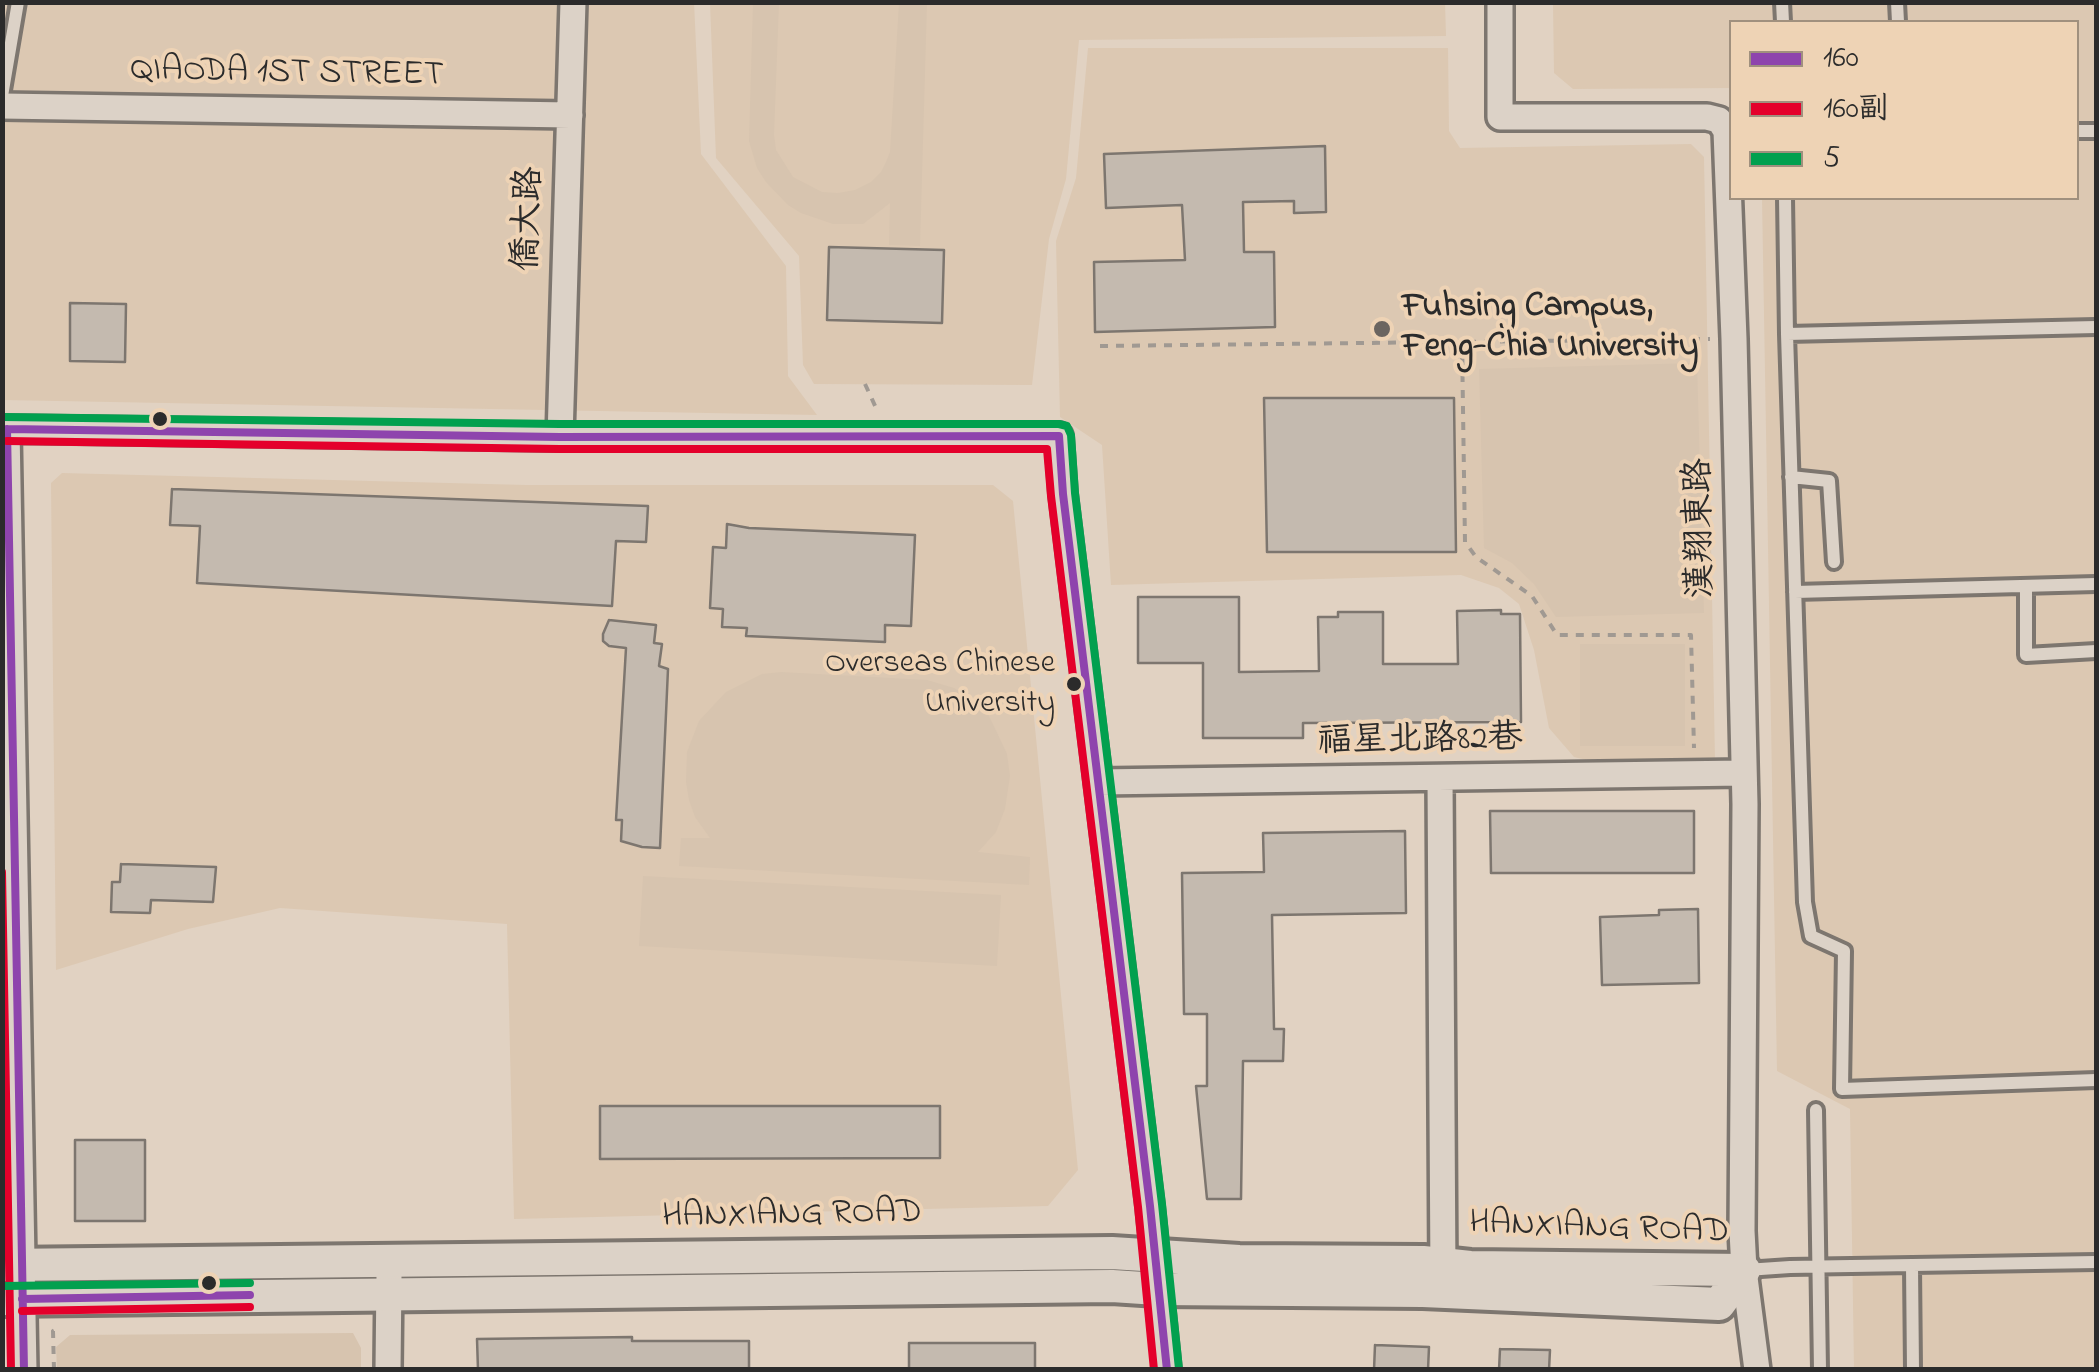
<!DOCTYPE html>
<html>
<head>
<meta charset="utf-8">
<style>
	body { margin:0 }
	#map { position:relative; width:2099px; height:1372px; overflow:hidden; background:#e1d2c2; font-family:"Indie Flower","LXGW WenKai TC",sans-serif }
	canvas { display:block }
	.frame { position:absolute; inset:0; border:5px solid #2b2b2b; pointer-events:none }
	.legend { position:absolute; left:1729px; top:20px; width:350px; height:180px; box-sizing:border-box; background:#eed3b5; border:2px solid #a0907e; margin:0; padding:12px 18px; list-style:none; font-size:30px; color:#2b2b2b }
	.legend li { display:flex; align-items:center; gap:20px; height:50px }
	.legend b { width:50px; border:2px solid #a0907e }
</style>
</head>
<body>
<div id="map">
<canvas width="2099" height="1372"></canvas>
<div class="frame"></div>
<ul class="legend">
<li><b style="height:12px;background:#8e44ad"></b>160</li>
<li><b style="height:12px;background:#e4002b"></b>160副</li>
<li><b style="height:12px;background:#02a04f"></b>5</li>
</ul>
</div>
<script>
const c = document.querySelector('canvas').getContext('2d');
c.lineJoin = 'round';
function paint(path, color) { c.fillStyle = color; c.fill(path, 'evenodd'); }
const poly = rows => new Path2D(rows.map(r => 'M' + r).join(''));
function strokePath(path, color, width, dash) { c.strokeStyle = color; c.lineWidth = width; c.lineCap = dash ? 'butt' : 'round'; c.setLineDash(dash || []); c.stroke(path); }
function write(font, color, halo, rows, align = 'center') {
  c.font = font + ' "Indie Flower","LXGW WenKai TC",sans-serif'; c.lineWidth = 8; c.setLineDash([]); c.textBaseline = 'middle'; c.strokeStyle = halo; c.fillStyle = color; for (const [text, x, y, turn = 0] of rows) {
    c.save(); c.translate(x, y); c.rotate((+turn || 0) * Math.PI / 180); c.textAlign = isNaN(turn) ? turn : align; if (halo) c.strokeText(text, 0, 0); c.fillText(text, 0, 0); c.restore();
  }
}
paint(poly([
	[694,2,701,154,786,266,788,376,817,415,3,400,3,3],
	[1445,2,1446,36,1079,40,1066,179,1049,239,1032,385,814,384,803,365,799,256,716,158,710,3],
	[1553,3,2096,3,2096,1369,1854,1369,1850,1109,1777,1071,1762,198,2076,198,2076,22,1732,22,1731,88,1573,89,1554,73],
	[1088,48,1448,48,1449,131,1460,148,1691,144,1704,157,1715,761,1591,761,1574,757,1549,728,1534,650,1519,604,1499,588,1461,575,1111,585,1102,445,1060,417,1056,241,1076,178],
	[62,473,526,485,993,485,1013,501,1078,1170,1048,1206,514,1219,507,924,280,908,188,929,56,970,51,483]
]), '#dcc8b2');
paint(poly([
	[753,3,779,3,774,135,776,150,793,177,822,192,838,193,855,190,871,182,881,172,886,162,890,152,899,3,927,3,920,246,889,245,890,203,863,224,833,224,801,213,788,205,766,182,757,168,749,141],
	[1697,363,1704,613,1556,617,1534,584,1512,563,1484,548,1479,369],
	[1580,644,1685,644,1685,746,1580,746],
	[781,672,927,680,954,688,975,701,987,712,1000,739,1007,754,1010,776,1005,809,996,832,978,852,1030,857,1029,885,679,866,681,838,710,838,695,817,689,800,686,782,687,752,699,721,726,692,762,674],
	[643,876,1001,895,997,966,639,946],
	[353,1333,361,1348,361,1369,57,1369,56,1347,70,1335]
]), '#d7c4af');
const building = poly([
	[1325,146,1326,212,1294,213,1294,201,1243,202,1244,252,1274,252,1275,327,1095,332,1094,262,1185,260,1182,205,1106,208,1104,154,1325,146],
	[829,247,944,250,942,323,827,320,829,247],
	[70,303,126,304,125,362,70,361,70,303],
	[1264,398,1454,398,1456,552,1267,552,1264,398],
	[172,489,648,506,646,542,616,541,612,606,197,583,200,526,170,525,172,489],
	[727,524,749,528,915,535,911,626,885,625,885,642,746,636,747,628,722,627,723,609,710,608,713,547,726,548,727,524],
	[1138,597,1239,597,1239,672,1319,671,1318,617,1338,617,1338,612,1383,612,1383,664,1458,664,1457,611,1501,610,1501,614,1520,614,1521,722,1303,723,1303,738,1203,738,1203,663,1138,663,1138,597],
	[609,620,656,625,654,643,662,644,659,666,668,669,660,848,642,847,621,841,622,820,616,820,626,648,609,646,603,641,603,634,609,620],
	[1490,811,1694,811,1694,873,1491,873,1490,811],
	[1405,831,1406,913,1272,915,1274,1029,1284,1029,1283,1061,1243,1061,1241,1199,1207,1199,1196,1086,1207,1086,1207,1014,1184,1014,1182,873,1264,872,1263,833,1405,831],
	[121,864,216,867,213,902,151,900,150,913,111,912,112,882,120,882,121,864],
	[1698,909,1699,983,1602,985,1600,917,1659,915,1659,910,1698,909],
	[600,1106,940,1106,940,1158,600,1159,600,1106],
	[75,1140,145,1140,145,1221,75,1221,75,1140],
	[632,1337,632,1341,749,1341,749,1370,478,1370,477,1339,632,1337],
	[909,1343,1035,1343,1035,1370,909,1370,909,1343],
	[1375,1345,1429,1347,1428,1370,1374,1370,1375,1345],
	[1500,1349,1550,1350,1549,1370,1499,1370,1500,1349]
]);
paint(building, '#c4baaf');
strokePath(building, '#7d766f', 2.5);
const service = poly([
	[1782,2,1783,22],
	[1897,2,1898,22],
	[2,96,18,2],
	[2076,131,2096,131],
	[1785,198,1787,334,1805,902,1811,936,1844,951,1842,1089,2096,1080],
	[1787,334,2096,327],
	[1791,477,1829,481,1834,562],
	[2026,586,2026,655,2096,651],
	[1795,592,2096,584],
	[1816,1110,1820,1370],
	[1912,1266,1913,1370],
	[1746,1270,1790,1267,2096,1262]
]);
const minor = poly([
	[1500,2,1500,117,1707,117,1719,120,1726,131,1734,339,1745,804,1742,1231,1744,1270,1757,1370],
	[2,106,570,115],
	[2,429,560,437,1059,436,1063,494,1150,1206,1167,1370],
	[7,429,24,1370],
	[560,437,573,2],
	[1440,778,1443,1278],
	[1098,782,1743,773],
	[388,1370,389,1276]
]);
const tertiary = poly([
	[2,1265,1112,1253,1239,1261,1423,1262,1470,1267,1744,1270],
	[2,1299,1112,1286,1158,1289,1423,1291,1719,1304,1744,1270]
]);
strokePath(service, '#7d766f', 20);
strokePath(minor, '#7d766f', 32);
strokePath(tertiary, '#7d766f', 40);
strokePath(poly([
	[1462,342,1465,542,1476,557,1532,596,1557,635,1691,635,1694,748],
	[1100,346,1710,339],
	[865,384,877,410],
	[54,1370,53,1331,61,1327]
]), '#a09992', 4, [8, 8]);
strokePath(service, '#dcd2c7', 12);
strokePath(minor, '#dcd2c7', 25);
strokePath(tertiary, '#dcd2c7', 32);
strokePath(poly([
	[7,429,560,437,1059,436,1063,494,1150,1206,1167,1370],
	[7,429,24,1370],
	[22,1299,250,1295]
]), '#8e44ad', 8);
strokePath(poly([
	[7,441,560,449,1047,449,1051,496,1138,1207,1154,1370],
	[2,872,11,1370],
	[22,1311,250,1307]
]), '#e4002b', 8);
strokePath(poly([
	[2,417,560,424,1059,424,1067,426,1071,435,1075,493,1162,1204,1179,1369],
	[2,1286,250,1283]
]), '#02a04f', 8);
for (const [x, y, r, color] of [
	[1382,329,10,"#6b6560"],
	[160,419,9,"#2b2b2b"],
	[1074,684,9,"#2b2b2b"],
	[209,1283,9,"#2b2b2b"]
]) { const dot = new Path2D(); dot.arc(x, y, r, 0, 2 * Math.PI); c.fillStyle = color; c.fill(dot); strokePath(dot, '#eed3b5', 4); }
write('32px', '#2b2b2b', '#eed3b5', [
	["Overseas Chinese",1055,666],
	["University",1055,706]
], 'right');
write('35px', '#2b2b2b', '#eed3b5', [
	["QIAODA 1ST STREET",287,75,1],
	["僑大路",531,219,-88],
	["漢翔東路",1703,528,-91],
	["福星北路82巷",1420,743,-1],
	["HANXIANG ROAD",792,1217,-1],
	["HANXIANG ROAD",1599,1230,2]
]);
write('bold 35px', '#2b2b2b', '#eed3b5', [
	["Fuhsing Campus,",1402,309],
	["Feng-Chia University",1402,349]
], 'left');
</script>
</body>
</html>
